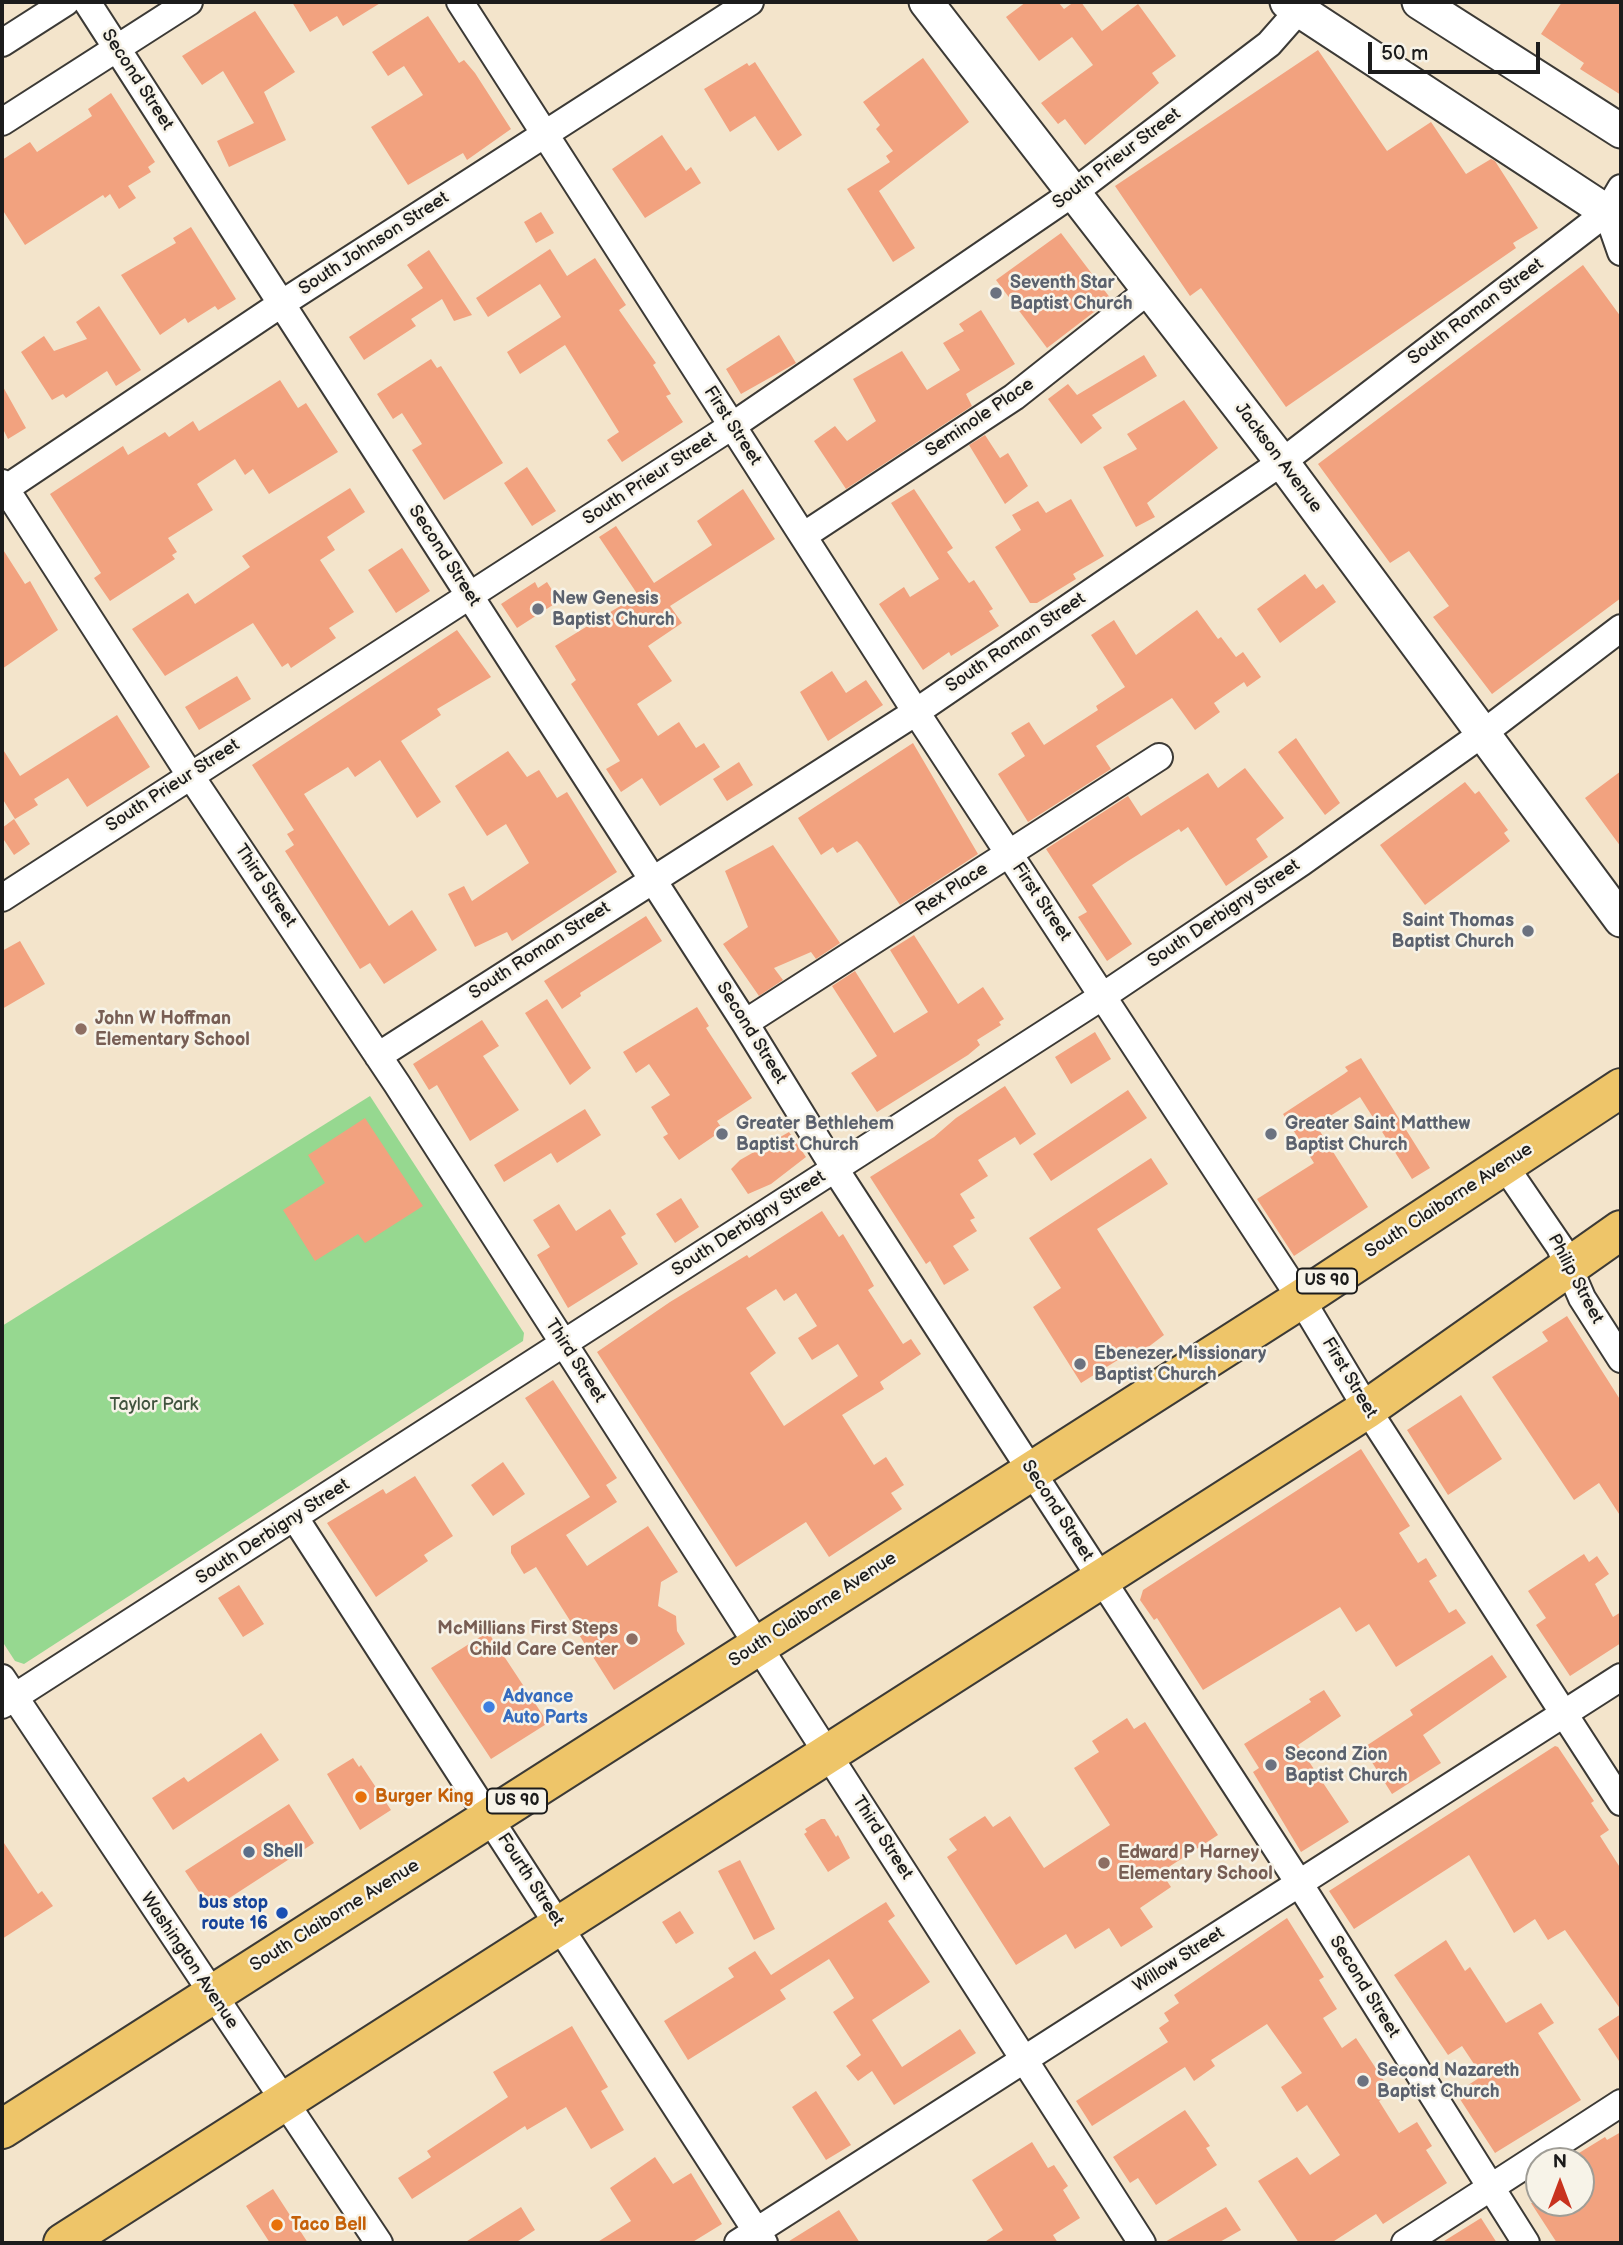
<!DOCTYPE html>
<html>
<head>
<meta charset="utf-8">
<style>
	body { margin:0 }
	#map { position:relative; width:1623px; height:2245px; overflow:hidden; background:#f3e4cb; font-family:"Balsamiq Sans",sans-serif }
	canvas { display:block }
	.frame { position:absolute; inset:0; border:4px solid #1c1c1c; pointer-events:none }
	.north { position:absolute; left:1525px; top:2147px; width:70px; height:70px; box-sizing:border-box; background:#f7f3e8; border:2px solid #9f9d96; border-radius:50%; rotate:0deg; font-size:19px; font-weight:700; line-height:28px; text-align:center; color:#1c1c1c }
	.north::after { content:''; display:block; margin:auto; width:24px; height:32px; background:#c8321e; clip-path:polygon(50% 0,100% 100%,50% 72%,0 100%) }
	.scale { position:absolute; left:1368px; top:42px; width:172px; height:32px; box-sizing:border-box; border:4px solid #1c1c1c; border-top:0; padding-left:9px; font-size:21px; line-height:24px; white-space:nowrap; color:#1c1c1c; -webkit-text-stroke:5px #f7f3e8; paint-order:stroke }
</style>
</head>
<body>
<div id="map">
<canvas width="1623" height="2245"></canvas>
<div class="frame"></div>
<div class="north">N</div>
<div class="scale">50 m</div>
</div>
<script>
const c = document.querySelector('canvas').getContext('2d');
c.lineJoin = 'round';
function paint(path, color) { c.fillStyle = color; c.fill(path, 'evenodd'); }
const poly = rows => new Path2D(rows.map(r => 'M' + r).join(''));
function strokePath(path, color, width, dash) { c.strokeStyle = color; c.lineWidth = width; c.lineCap = dash ? 'butt' : 'round'; c.setLineDash(dash || []); c.stroke(path); }
function write(font, color, halo, rows, align = 'center') {
  c.font = font + ' "Balsamiq Sans",sans-serif'; c.lineWidth = 5; c.setLineDash([]); c.textBaseline = 'middle'; c.strokeStyle = halo; c.fillStyle = color; for (const [text, x, y, turn = 0] of rows) {
    c.save(); c.translate(x, y); c.rotate((+turn || 0) * Math.PI / 180); c.textAlign = isNaN(turn) ? turn : align; if (halo) c.strokeText(text, 0, 0); c.fillText(text, 0, 0); c.restore();
  }
}
paint(poly([
	[370,1096,524,1333,523,1341,24,1664,15,1661,2,1641,2,1326]
]), '#96d890');
paint(poly([
	[292,2,382,2,343,26,337,16,310,32],
	[1026,2,1058,2,1064,9,1074,2,1081,2,1102,31,1138,4,1176,56,1152,73,1159,83,1085,145,1065,119,1058,124,1041,103,1093,65,1072,37,1039,61,1006,17],
	[1562,2,1621,2,1621,95,1580,69,1584,63,1541,34],
	[255,11,295,72,264,92,286,140,229,167,217,141,254,123,223,71,202,85,182,56],
	[428,16,459,63,464,60,475,73,511,129,467,160,463,153,408,185,371,127,423,95,404,66,388,76,372,52],
	[1318,50,1387,151,1431,122,1466,174,1491,159,1495,161,1538,228,1513,243,1516,248,1286,407,1201,288,1190,296,1115,186],
	[923,58,969,122,879,191,915,248,893,262,847,189,890,162,886,156,893,151,876,129,880,125,863,102],
	[755,62,802,135,778,151,755,116,730,132,704,89,747,63,749,66],
	[111,93,155,162,148,167,151,172,128,186,136,198,119,209,110,194,105,198,103,195,25,245,2,209,2,160,30,142,37,152,92,116,88,109],
	[662,135,686,171,691,167,701,183,645,218,612,169],
	[541,212,554,233,536,243,524,222],
	[191,227,236,299,218,310,215,306,188,323,185,318,160,335,121,275,176,243,173,238],
	[1061,233,1111,299,1047,348,996,280],
	[550,249,567,276,595,258,626,305,619,310,656,363,653,365,671,394,666,396,683,422,622,462,607,440,619,432,565,345,520,374,507,352,561,317,540,284,488,317,476,298],
	[429,250,472,315,454,321,442,299,411,319,416,326,364,360,349,337,423,288,407,265],
	[1583,265,1621,317,1621,598,1492,694,1433,617,1449,606,1409,551,1390,563,1318,464],
	[99,306,141,370,116,386,107,371,66,398,63,394,52,400,21,352,44,336,54,351,87,339,76,322],
	[981,310,1015,364,966,394,972,406,846,489,814,441,835,426,847,441,876,421,853,379,902,351,927,390,960,370,943,343,964,331,959,324],
	[779,335,796,363,741,394,726,369],
	[1144,355,1157,376,1092,415,1102,428,1081,444,1048,399,1068,384,1077,395],
	[431,359,437,368,441,366,503,463,444,500,412,450,422,444,402,413,393,419,377,394],
	[280,380,298,408,306,403,338,452,269,494,253,469,245,475,235,459,197,484,213,510,168,538,177,552,172,555,175,559,110,601,94,578,101,573,50,494,123,446,128,455,165,432,169,437,193,421,199,431],
	[2,385,26,428,8,439,2,427],
	[1184,400,1218,448,1147,503,1155,517,1136,527,1103,467,1137,449,1127,434],
	[985,435,1000,458,1008,453,1028,486,1005,504,969,445],
	[527,467,556,511,532,526,504,483],
	[350,488,365,512,327,537,335,550,320,560,354,612,329,628,336,638,291,668,288,663,282,667,253,623,165,676,132,629,188,593,195,604,250,567,242,556],
	[743,489,775,539,670,606,682,623,648,646,672,681,637,704,658,736,679,722,696,748,704,743,720,767,660,806,642,778,621,792,606,769,620,761,571,684,576,680,555,646,638,595,599,537,616,526,654,583,712,545,697,521],
	[914,489,953,548,947,552,969,583,974,580,993,609,989,611,999,626,951,656,949,652,923,670,879,604,904,587,910,597,939,579,891,503],
	[1071,499,1104,556,1073,574,1076,579,1037,603,1030,603,995,547,1021,530,1012,515,1038,501,1046,513],
	[2,548,25,584,30,581,58,630,2,669],
	[402,548,430,591,396,613,368,570],
	[1305,574,1316,589,1323,584,1336,602,1280,643,1257,609],
	[535,582,538,588,547,582,559,601,517,628,501,604],
	[1197,610,1218,639,1221,637,1236,657,1243,652,1261,677,1247,687,1244,682,1214,703,1220,712,1195,730,1172,698,1096,746,1111,769,1028,822,998,774,1025,756,1011,733,1029,722,1044,745,1098,710,1096,706,1125,687,1091,635,1114,620,1136,655],
	[457,630,491,677,437,709,441,715,401,741,441,802,417,818,380,760,355,777,348,767,304,794,389,926,412,910,437,950,384,984,370,963,360,969,285,851,294,845,287,834,294,830,252,765],
	[832,671,846,693,866,680,883,705,828,741,800,692],
	[237,676,251,699,199,730,185,707],
	[117,715,150,767,87,807,68,778,34,799,38,805,15,819,2,798,2,748,20,776],
	[1296,738,1340,803,1325,815,1278,752],
	[913,743,978,854,900,905,861,845,857,841,837,853,833,847,821,855,798,818],
	[508,751,527,777,539,770,557,798,567,792,617,872,512,941,507,932,475,947,448,894,464,886,472,901,529,863,506,824,487,836,455,786],
	[739,762,753,785,727,801,713,779],
	[1245,768,1284,818,1256,839,1268,857,1226,886,1188,827,1181,832,1179,829,1128,861,1092,885,1132,944,1107,961,1078,917,1087,912,1046,849,1128,796,1141,816,1208,773,1218,788],
	[1621,771,1621,847,1585,798],
	[1465,782,1475,794,1479,791,1508,830,1504,833,1510,841,1425,905,1380,845],
	[14,819,30,844,14,855,2,837,2,828],
	[773,845,840,943,816,959,811,952,774,968,783,980,759,996,723,944,748,927,725,871],
	[646,916,662,941,580,993,581,996,562,1009,544,981],
	[914,935,958,1004,983,987,1004,1019,999,1022,1001,1025,977,1040,980,1045,968,1055,877,1112,851,1073,877,1056,832,986,855,971,894,1033,928,1012,890,950],
	[20,941,45,984,2,1009,2,951],
	[547,999,591,1068,570,1085,525,1013],
	[697,1007,709,1026,706,1028,752,1098,717,1121,723,1130,679,1160,663,1137,668,1134,651,1107,670,1095,649,1064,636,1073,623,1052],
	[482,1020,499,1046,483,1056,519,1110,470,1141,437,1085,429,1090,413,1064],
	[1095,1032,1111,1059,1071,1084,1055,1057],
	[1361,1058,1430,1168,1412,1179,1360,1097,1316,1125,1368,1207,1294,1256,1257,1199,1314,1163,1283,1114,1344,1074,1348,1071,1345,1067],
	[1005,1086,1036,1134,1020,1145,1015,1137,978,1160,988,1176,960,1194,975,1218,970,1220,977,1231,953,1246,969,1270,944,1285,930,1261,926,1264,870,1177,934,1137,956,1118],
	[1128,1090,1147,1118,1051,1181,1033,1154],
	[585,1109,601,1135,557,1163,551,1153,504,1182,494,1165],
	[365,1118,423,1206,365,1243,358,1234,315,1261,283,1210,325,1183,308,1155],
	[789,1132,806,1157,771,1184,748,1194,731,1169,740,1160],
	[1151,1158,1168,1184,1097,1229,1164,1335,1143,1351,1141,1348,1130,1355,1129,1353,1081,1383,1033,1307,1061,1288,1029,1238],
	[681,1198,699,1227,675,1243,656,1214],
	[559,1204,576,1231,610,1209,626,1234,621,1237,638,1264,568,1308,537,1255,550,1247,533,1220],
	[822,1211,839,1237,843,1234,868,1275,874,1286,868,1290,903,1344,911,1339,921,1354,880,1382,884,1389,842,1415,874,1465,886,1457,904,1485,891,1493,902,1509,829,1557,806,1522,736,1567,597,1352,670,1302,747,1255,749,1258],
	[776,1289,784,1301,796,1293,817,1326,798,1338,812,1360,838,1344,858,1376,784,1426,750,1373,776,1353,746,1308],
	[1567,1316,1621,1401,1621,1517,1599,1483,1574,1500,1492,1377,1548,1341,1542,1332],
	[553,1380,617,1478,606,1485,617,1502,566,1535,587,1566,648,1526,678,1572,661,1582,658,1606,676,1616,677,1631,685,1644,614,1690,536,1567,524,1574,511,1553,511,1546,590,1497,525,1398],
	[1461,1395,1502,1459,1448,1495,1407,1430],
	[1361,1449,1410,1526,1399,1533,1418,1563,1426,1558,1437,1576,1429,1581,1449,1613,1456,1609,1466,1623,1396,1667,1369,1624,1356,1632,1340,1607,1203,1690,1157,1618,1154,1620,1140,1600,1143,1590],
	[503,1462,525,1494,493,1516,471,1485],
	[415,1476,453,1536,424,1555,428,1561,376,1597,327,1523,383,1489,386,1494],
	[1584,1554,1589,1562,1597,1556,1609,1574,1595,1584,1613,1617,1621,1612,1621,1643,1570,1676,1536,1625,1546,1618,1528,1591],
	[239,1585,264,1624,243,1637,218,1598],
	[488,1632,548,1723,491,1759,431,1668],
	[1492,1655,1507,1677,1423,1735,1441,1763,1392,1794,1363,1748,1413,1715,1410,1710],
	[1324,1690,1341,1716,1298,1745,1349,1822,1301,1852,1253,1772,1259,1768,1244,1744,1311,1702,1309,1699],
	[1127,1718,1134,1729,1145,1722,1218,1835,1161,1872,1171,1887,1140,1908,1153,1927,1121,1947,1109,1928,1075,1949,1066,1934,1016,1965,947,1857,957,1850,949,1839,985,1816,993,1827,1010,1816,1044,1868,1110,1825,1074,1768,1099,1752,1092,1741],
	[261,1733,279,1760,173,1830,152,1798,184,1777,188,1782],
	[1555,1746,1558,1747,1594,1801,1591,1803,1609,1830,1600,1836,1621,1869,1621,2010,1565,1930,1548,1940,1535,1919,1514,1933,1469,1855,1354,1929,1329,1891],
	[353,1758,359,1767,361,1765,391,1810,360,1830,327,1774],
	[289,1804,314,1843,211,1910,185,1871],
	[821,1819,825,1819,836,1837,838,1835,850,1858,828,1872,804,1834,807,1832,805,1829],
	[2,1840,38,1894,42,1891,53,1906,2,1939],
	[740,1860,775,1929,754,1940,718,1871],
	[886,1902,895,1916,888,1921,930,1982,872,2020,902,2067,960,2029,976,2053,894,2105,872,2071,858,2081,846,2066,861,2055,833,2012,854,1998,829,1959,780,1990,786,1999,688,2060,664,2021,734,1977,728,1968,755,1951,771,1975],
	[680,1911,694,1933,676,1944,662,1922],
	[1287,1918,1324,1977,1319,1980,1337,2009,1323,2018,1342,2048,1356,2038,1392,2093,1379,2101,1399,2133,1417,2122,1432,2146,1426,2150,1447,2183,1383,2224,1376,2214,1331,2243,1299,2243,1258,2181,1297,2157,1310,2175,1340,2155,1307,2105,1297,2112,1281,2087,1302,2073,1267,2024,1211,2060,1215,2066,1194,2081,1185,2067,1092,2126,1076,2101,1168,2042,1159,2028,1169,2021,1164,2013,1179,2003,1174,1995],
	[1446,1940,1465,1971,1470,1967,1506,2023,1541,2003,1554,2023,1538,2033,1581,2100,1495,2153,1456,2093,1482,2076,1462,2046,1448,2055,1394,1975],
	[1621,2014,1621,2064,1598,2029],
	[572,2026,608,2087,601,2091,624,2130,591,2149,566,2107,527,2130,525,2126,412,2199,398,2178,431,2157,427,2151,508,2097,493,2072],
	[816,2091,851,2145,826,2160,792,2107],
	[1185,2110,1210,2146,1206,2148,1217,2165,1156,2205,1138,2178,1130,2183,1113,2157],
	[1621,2132,1621,2243,1557,2243,1531,2203,1581,2203,1581,2161,1566,2161,1605,2137,1607,2140],
	[1032,2142,1048,2168,1054,2165,1068,2186,1063,2190,1080,2218,1053,2235,1058,2243,983,2243,1003,2230,972,2180],
	[655,2157,673,2184,691,2173,722,2224,691,2243,596,2243,631,2221,610,2188],
	[273,2189,308,2243,270,2243,246,2206],
	[521,2207,535,2230,515,2243,464,2243],
	[1226,2207,1241,2230,1218,2243,1163,2243],
	[839,2210,860,2243,786,2243],
	[1481,2218,1497,2243,1441,2243]
]), '#f2a27f');
const minor = poly([
	[87,2,745,1023,835,1169,1299,1883,1526,2243],
	[460,2,916,712,1301,1299,1367,1409,1621,1802],
	[2,43,66,2],
	[2,122,189,2],
	[1607,212,1621,252],
	[2,483,190,775,397,1084,1142,2243],
	[2,491,281,304,750,2],
	[803,536,1014,397,1149,290],
	[2,898,732,426,1073,193,1269,44,1306,2],
	[745,1023,1159,757],
	[378,1056,916,712,1282,462,1607,212,1621,188],
	[1504,1165,1560,1247,1582,1298,1621,1359],
	[295,1518,764,2243],
	[2,1678,379,2243],
	[2,1705,1103,996,1302,862,1482,734,1621,628],
	[738,2243,1621,1677],
	[1405,2243,1621,2103]
]);
const tertiary = poly([
	[926,2,1282,462,1621,920],
	[1287,2,1621,221],
	[1419,2,1621,131]
]);
const primary = poly([
	[2,2129,1301,1299,1621,1088],
	[63,2243,1367,1409,1621,1230]
]);
strokePath(minor, '#3c3a36', 30);
strokePath(tertiary, '#3c3a36', 37);
strokePath(primary, '#3c3a36', 42);
strokePath(minor, '#fff', 26);
strokePath(tertiary, '#fff', 33);
strokePath(primary, '#eec569', 38);
for (const [x, y, r, color] of [
	[996,293,7,"#6b7280"],
	[538,609,7,"#6b7280"],
	[1528,931,7,"#6b7280"],
	[81,1029,7,"#8d6e63"],
	[722,1134,7,"#6b7280"],
	[1271,1134,7,"#6b7280"],
	[1080,1364,7,"#6b7280"],
	[632,1639,7,"#8d6e63"],
	[489,1707,7,"#3f7fe0"],
	[1271,1765,7,"#6b7280"],
	[361,1797,7,"#e8710a"],
	[249,1852,7,"#5c6f8a"],
	[1104,1863,7,"#8d6e63"],
	[282,1913,7,"#1a4fb4"],
	[1363,2081,7,"#6b7280"],
	[277,2225,7,"#e8710a"]
]) { const dot = new Path2D(); dot.arc(x, y, r, 0, 2 * Math.PI); c.fillStyle = color; c.fill(dot); strokePath(dot, '#f7f3e8', 2.5); }
for (const [x, y, w] of [
	[1327,1281,60],
	[517,1801,60]
]) { const box = new Path2D(); box.roundRect(x - w / 2, y - 12.5, w, 25, 5); c.fillStyle = '#f7f3e8'; c.fill(box); strokePath(box, '#1c1c1c', 2); }
write('bold 16px', '#1c1c1c', null, [
	["US 90",1327,1281],
	["US 90",517,1801]
]);
write('18px', '#1c1c1c', '#f7f3e8', [
	["Second Street",137,80,57],
	["South Prieur Street",1117,159,-37],
	["South Johnson Street",374,244,-33],
	["South Roman Street",1476,312,-37],
	["Seminole Place",980,418,-34],
	["First Street",732,426,57],
	["Jackson Avenue",1278,458,53],
	["South Prieur Street",650,479,-33],
	["Second Street",444,556,57],
	["South Roman Street",1016,643,-34],
	["South Prieur Street",173,786,-33],
	["Third Street",265,886,56],
	["Rex Place",952,890,-33],
	["First Street",1041,902,56],
	["South Derbigny Street",1224,914,-34],
	["South Roman Street",540,951,-33],
	["Second Street",751,1033,58],
	["South Claiborne Avenue",1449,1201,-33],
	["South Derbigny Street",749,1224,-33],
	["Philip Street",1575,1279,62],
	["Third Street",575,1361,57],
	["First Street",1349,1378,59],
	["Second Street",1057,1511,57],
	["South Derbigny Street",273,1532,-33],
	["South Claiborne Avenue",813,1610,-33],
	["Third Street",882,1838,57],
	["Fourth Street",530,1880,57],
	["South Claiborne Avenue",335,1916,-32],
	["Willow Street",1179,1960,-33],
	["Washington Avenue",189,1961,56],
	["Second Street",1364,1987,58]
]);
write('bold 18px', '#5b616d', '#f7f3e8', [
	["Seventh Star",1010,283],
	["Baptist Church",1010,304],
	["New Genesis",552,599],
	["Baptist Church",552,620],
	["Saint Thomas",1514,921,"right"],
	["Baptist Church",1514,942,"right"],
	["Greater Bethlehem",736,1124],
	["Baptist Church",736,1145],
	["Greater Saint Matthew",1285,1124],
	["Baptist Church",1285,1145],
	["Ebenezer Missionary",1094,1354],
	["Baptist Church",1094,1375],
	["Second Zion",1285,1755],
	["Baptist Church",1285,1776],
	["Second Nazareth",1377,2071],
	["Baptist Church",1377,2092]
], 'left');
write('bold 18px', '#785e54', '#f7f3e8', [
	["John W Hoffman",95,1019],
	["Elementary School",95,1040],
	["McMillians First Steps",618,1629,"right"],
	["Child Care Center",618,1650,"right"],
	["Edward P Harney",1118,1853],
	["Elementary School",1118,1874]
], 'left');
write('18px', '#41543f', '#f7f3e8', [
	["Taylor Park",154,1405]
]);
write('bold 18px', '#366cbe', '#f7f3e8', [
	["Advance",503,1697],
	["Auto Parts",503,1718]
], 'left');
write('bold 18px', '#c56008', '#f7f3e8', [
	["Burger King",375,1797],
	["Taco Bell",291,2225]
], 'left');
write('bold 18px', '#4e5e75', '#f7f3e8', [
	["Shell",263,1852]
], 'left');
write('bold 18px', '#164399', '#f7f3e8', [
	["bus stop",268,1903],
	["route 16",268,1924]
], 'right');
</script>
</body>
</html>
